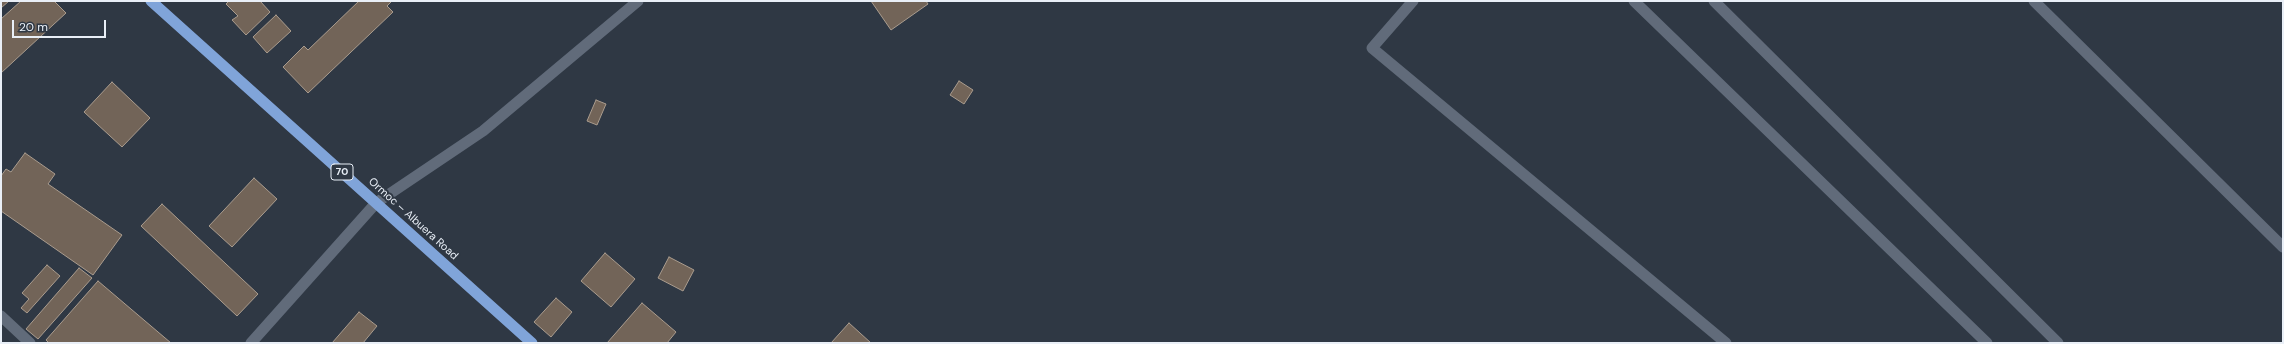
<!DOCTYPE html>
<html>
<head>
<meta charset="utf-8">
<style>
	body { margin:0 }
	#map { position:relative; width:2284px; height:344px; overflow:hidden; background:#2f3844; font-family:"DM Sans",sans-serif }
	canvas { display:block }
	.frame { position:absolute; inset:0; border:2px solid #e9eff7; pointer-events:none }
	.scale { position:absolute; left:12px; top:20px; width:94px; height:18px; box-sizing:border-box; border:2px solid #e9eff7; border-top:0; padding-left:5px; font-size:12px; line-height:14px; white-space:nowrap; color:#e9eff7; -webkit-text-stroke:3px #2f3844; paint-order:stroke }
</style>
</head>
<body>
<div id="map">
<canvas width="2284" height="344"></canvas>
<div class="frame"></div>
<div class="scale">20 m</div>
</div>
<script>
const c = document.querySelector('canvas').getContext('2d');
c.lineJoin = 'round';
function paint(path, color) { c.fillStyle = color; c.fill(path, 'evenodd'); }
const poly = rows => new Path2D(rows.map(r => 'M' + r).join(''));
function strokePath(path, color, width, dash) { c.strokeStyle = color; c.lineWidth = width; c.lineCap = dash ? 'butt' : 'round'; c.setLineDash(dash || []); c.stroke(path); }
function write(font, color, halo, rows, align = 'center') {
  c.font = font + ' "DM Sans",sans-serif'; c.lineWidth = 4; c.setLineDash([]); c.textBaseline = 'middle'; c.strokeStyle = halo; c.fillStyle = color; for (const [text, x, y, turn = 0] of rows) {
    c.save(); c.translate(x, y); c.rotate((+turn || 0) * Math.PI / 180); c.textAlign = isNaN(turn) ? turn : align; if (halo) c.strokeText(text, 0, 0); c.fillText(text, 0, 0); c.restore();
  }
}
const building = poly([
	[1,1,9,1,1,8,1,1],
	[21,1,54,1,66,13,1,73,1,19,21,1],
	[229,1,260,1,270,12,246,35,232,20,238,16,226,4,229,1],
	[359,1,392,1,387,6,393,12,308,93,283,67,304,46,308,50,359,1],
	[871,1,926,1,928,4,891,30,871,1],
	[276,15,291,31,267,53,253,37,276,15],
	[959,81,973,90,964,104,950,95,959,81],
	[112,82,150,118,122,147,84,112,112,82],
	[596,100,606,104,597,125,587,121,596,100],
	[25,153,55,174,48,184,122,235,93,275,1,211,1,176,6,169,11,172,25,153],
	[254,178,277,199,232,247,209,226,254,178],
	[162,204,258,294,237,316,141,226,162,204],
	[605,253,635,279,611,307,581,281,605,253],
	[669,257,694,270,683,291,658,278,669,257],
	[47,265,60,276,27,313,21,308,29,299,22,293,47,265],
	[79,268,92,278,38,339,26,329,79,268],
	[98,281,171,343,49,343,46,340,98,281],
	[556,298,572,312,551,337,534,322,556,298],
	[642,303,676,332,667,343,607,343,642,303],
	[359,312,377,326,363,343,332,343,359,312],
	[849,323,871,343,831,343,849,323]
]);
paint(building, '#726458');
strokePath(building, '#aa9c8e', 1);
strokePath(poly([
	[376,203,483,131,638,1],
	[1,316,30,343]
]), '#616b7a', 11);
strokePath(poly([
	[1413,1,1372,48,1726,343],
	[1634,1,1987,343],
	[1714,1,2058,343],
	[2034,1,2283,247],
	[251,343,376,203]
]), '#616b7a', 11);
strokePath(poly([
	[151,1,532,343]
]), '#80a4d9', 11);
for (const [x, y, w] of [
	[342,172,22]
]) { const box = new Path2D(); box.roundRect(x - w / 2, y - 8, w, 16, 3); c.fillStyle = '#2f3844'; c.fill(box); strokePath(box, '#e9eff7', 1); }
write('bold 10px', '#e9eff7', null, [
	["70",342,172]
]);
write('11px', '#e9eff7', '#2f3844', [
	["Ormoc – Albuera Road",413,219,42]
]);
</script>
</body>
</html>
